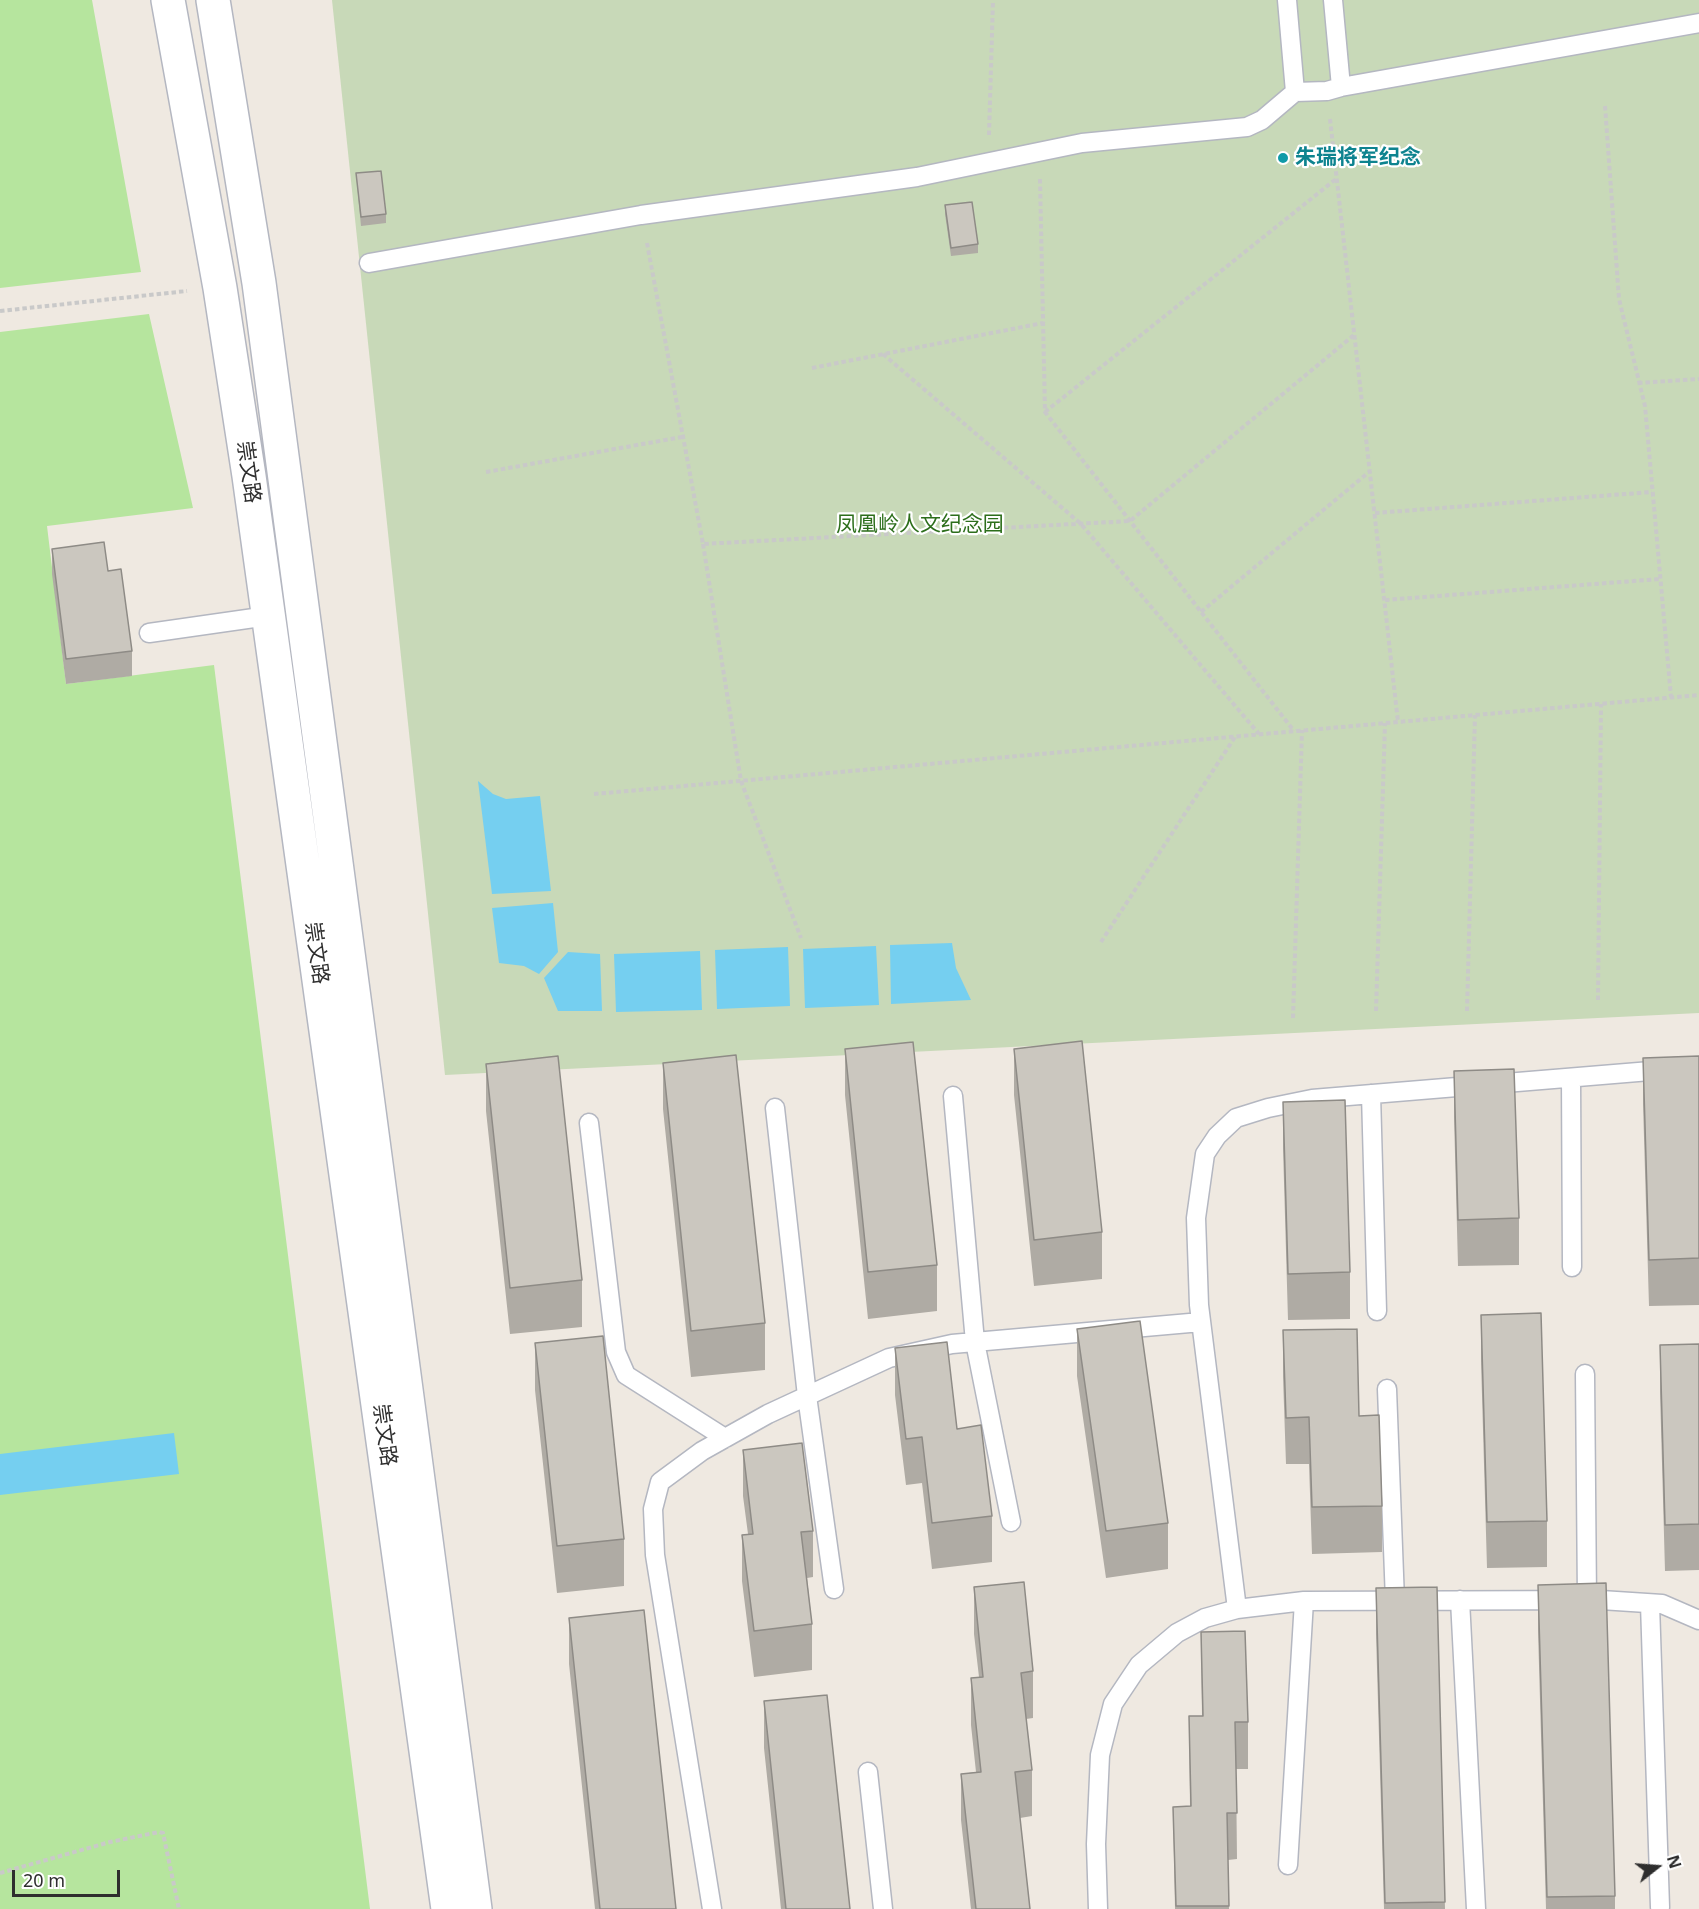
<!DOCTYPE html>
<html>
<head>
<meta charset="utf-8">
<style>
	body { margin:0 }
	#map { position:relative; width:1699px; height:1909px; overflow:hidden; background:#efe9e1; font-family:"Noto Sans",sans-serif }
	canvas { display:block }
	.north { position:absolute; left:1627px; top:1837px; width:60px; height:60px; -webkit-text-stroke:4px #fff; paint-order:stroke; rotate:73deg; font-size:16px; font-weight:700; line-height:24px; text-align:center; color:#2e2e2e }
	.north::after { content:''; display:block; margin:auto; width:21px; height:27px; background:#2e2e2e; clip-path:polygon(50% 0,100% 100%,50% 72%,0 100%) }
	.scale { position:absolute; left:12px; top:1870px; width:108px; height:27px; box-sizing:border-box; border:3px solid #2e2e2e; border-top:0; padding-left:8px; font-size:18px; line-height:21px; white-space:nowrap; color:#2e2e2e; -webkit-text-stroke:4px #fff; paint-order:stroke }
</style>
</head>
<body>
<div id="map">
<canvas width="1699" height="1909"></canvas>
<div class="north">N</div>
<div class="scale">20 m</div>
</div>
<script>
const c = document.querySelector('canvas').getContext('2d');
c.lineJoin = 'round';
function paint(path, color) { c.fillStyle = color; c.fill(path, 'evenodd'); }
const poly = rows => new Path2D(rows.map(r => 'M' + r).join(''));
function strokePath(path, color, width, dash) { c.strokeStyle = color; c.lineWidth = width; c.lineCap = dash ? 'butt' : 'round'; c.setLineDash(dash || []); c.stroke(path); }
function write(font, color, halo, rows, align = 'center') {
  c.font = font + ' "Noto Sans","Noto Sans SC",sans-serif'; c.lineWidth = 4.5; c.setLineDash([]); c.textBaseline = 'middle'; c.strokeStyle = halo; c.fillStyle = color; for (const [text, x, y, turn = 0] of rows) {
    c.save(); c.translate(x, y); c.rotate((+turn || 0) * Math.PI / 180); c.textAlign = isNaN(turn) ? turn : align; if (halo) c.strokeText(text, 0, 0); c.fillText(text, 0, 0); c.restore();
  }
}
paint(poly([
	[0,0,92,0,141,272,0,288],
	[149,314,193,508,47,526,66,684,214,665,370,1909,0,1909,0,332]
]), '#b6e59e');
paint(poly([
	[332,0,1699,0,1699,1013,445,1075]
]), '#c8d9b8');
paint(poly([
	[478,781,493,794,506,799,540,796,551,891,492,894],
	[553,903,558,952,539,974,524,966,499,963,492,908],
	[952,943,956,968,971,1000,891,1004,890,945],
	[876,946,879,1005,805,1008,803,949],
	[788,947,790,1006,717,1009,715,950],
	[700,951,702,1010,616,1012,614,954],
	[568,952,600,954,602,1011,558,1011,544,978],
	[174,1433,179,1474,0,1495,0,1454]
]), '#75cff0');
const lane = poly([
	[1287,0,1295,92,1327,91,1341,87,1333,0],
	[1341,87,1699,23],
	[369,263,641,215,917,177,1082,143,1247,127,1262,120,1295,92],
	[149,633,268,616],
	[1571,1078,1572,1267],
	[1371,1094,1377,1311],
	[953,1096,975,1342,1011,1522],
	[775,1108,807,1396,834,1589],
	[589,1123,616,1352,626,1375,725,1438],
	[1585,1374,1587,1600],
	[1387,1389,1395,1601],
	[1460,1600,1476,1909],
	[1650,1604,1660,1907],
	[1237,1609,1199,1305,1196,1218,1205,1154,1217,1136,1236,1118,1268,1108,1312,1099,1699,1067],
	[868,1772,883,1909],
	[1288,1865,1304,1601],
	[712,1909,655,1555,653,1509,660,1482,702,1451,768,1414,889,1358,952,1344,1201,1322],
	[1098,1909,1096,1844,1100,1755,1113,1704,1139,1665,1177,1633,1205,1618,1237,1609,1304,1601,1601,1600,1662,1604,1699,1620]
]);
const secondary = poly([
	[168,0,220,288,249,476,448,1909],
	[213,0,259,283,475,1909]
]);
strokePath(lane, '#b4b7c1', 21);
strokePath(secondary, '#b4b7c1', 36);
strokePath(poly([
	[1605,106,1619,299,1645,406,1671,697],
	[1330,119,1398,722],
	[989,135,993,0],
	[1040,179,1045,412,1294,731],
	[647,243,703,544,1130,521,1354,335],
	[0,311,187,291],
	[883,354,1081,524,1259,734],
	[812,368,1043,323],
	[1638,383,1699,379],
	[1045,412,1336,179],
	[486,472,682,437],
	[1375,513,1652,492],
	[703,544,741,781,801,938],
	[1385,600,1660,579],
	[1201,612,1369,472],
	[594,794,1699,695],
	[1101,942,1235,737],
	[1598,1000,1601,704],
	[1376,1011,1385,723],
	[1467,1011,1475,715],
	[1293,1018,1302,730],
	[0,1873,110,1842,159,1832,163,1833,179,1909]
]), '#c9c9c9', 4, [4.5, 3]);
strokePath(lane, '#fff', 18);
strokePath(secondary, '#fff', 33);
paint(poly([
	[356,173,386,214,386,223,361,226],
	[945,205,978,244,978,253,951,256,945,214],
	[52,549,108,571,132,651,132,676,66,684,52,574],
	[845,1049,937,1265,937,1311,868,1319,845,1095],
	[1014,1049,1102,1232,1102,1279,1034,1286,1014,1095],
	[1699,1056,1699,1305,1649,1306,1643,1104,1643,1058],
	[663,1063,765,1323,765,1370,691,1377,663,1109],
	[486,1064,582,1280,582,1327,510,1334,486,1111],
	[1454,1071,1519,1218,1519,1265,1458,1266,1454,1117],
	[1283,1102,1350,1272,1350,1319,1288,1320,1283,1148],
	[1481,1315,1547,1521,1547,1567,1487,1568,1481,1361],
	[1077,1329,1168,1523,1168,1569,1106,1578,1077,1376],
	[1283,1330,1359,1416,1382,1506,1382,1552,1312,1554,1309,1464,1286,1464,1283,1377],
	[535,1343,624,1539,624,1586,557,1593,535,1390],
	[1699,1344,1699,1570,1665,1571,1660,1392,1660,1345],
	[895,1348,957,1429,992,1516,992,1562,932,1569,922,1483,906,1485,895,1395],
	[743,1450,813,1531,813,1577,807,1578,812,1624,812,1670,754,1677,742,1581,742,1535,748,1534,743,1496],
	[1538,1585,1615,1896,1615,1909,1546,1909,1538,1631],
	[974,1587,1033,1671,1033,1718,1026,1719,1032,1770,1032,1816,1020,1818,1030,1909,971,1909,961,1820,961,1774,976,1772,971,1725,971,1678,979,1677,974,1634],
	[1437,1587,1445,1909,1384,1909,1376,1634,1376,1588],
	[569,1618,676,1909,595,1909,569,1664],
	[1201,1632,1248,1722,1248,1769,1236,1769,1237,1859,1228,1860,1229,1909,1175,1909,1173,1807,1190,1806,1189,1716,1202,1716],
	[764,1701,850,1909,781,1909,764,1748]
]), '#afaba4');
const building = poly([
	[381,171,386,214,361,217,356,173,381,171],
	[972,202,978,244,951,248,945,205,972,202],
	[104,542,108,571,121,569,132,651,66,659,52,549,104,542],
	[1082,1041,1102,1232,1034,1240,1014,1049,1082,1041],
	[913,1042,937,1265,868,1272,845,1049,913,1042],
	[736,1055,765,1323,691,1331,663,1063,736,1055],
	[558,1056,582,1280,510,1288,486,1064,558,1056],
	[1699,1056,1699,1258,1649,1260,1643,1058,1699,1056],
	[1514,1069,1519,1218,1458,1220,1454,1071,1514,1069],
	[1345,1100,1350,1272,1288,1274,1283,1102,1345,1100],
	[1541,1313,1547,1521,1487,1522,1481,1315,1541,1313],
	[1140,1321,1168,1523,1106,1531,1077,1329,1140,1321],
	[1357,1329,1359,1416,1379,1415,1382,1506,1312,1507,1309,1417,1286,1418,1283,1330,1357,1329],
	[603,1336,624,1539,557,1546,535,1343,603,1336],
	[947,1342,957,1429,981,1425,992,1516,932,1523,922,1437,906,1439,895,1348,947,1342],
	[1699,1344,1699,1524,1665,1525,1660,1345,1699,1344],
	[802,1443,813,1531,801,1532,812,1624,754,1631,742,1535,753,1534,743,1450,802,1443],
	[1024,1582,1033,1671,1021,1673,1032,1770,1015,1772,1030,1909,976,1909,961,1774,981,1772,971,1678,983,1677,974,1587,1024,1582],
	[1606,1583,1615,1896,1547,1897,1538,1585,1606,1583],
	[1437,1587,1445,1902,1385,1903,1376,1588,1437,1587],
	[644,1610,676,1909,600,1909,569,1618,644,1610],
	[1245,1631,1248,1722,1235,1722,1237,1813,1227,1813,1229,1906,1176,1906,1173,1807,1191,1806,1189,1716,1203,1716,1201,1632,1245,1631],
	[827,1695,850,1909,786,1909,764,1701,827,1695]
]);
paint(building, '#cbc7bf');
strokePath(building, '#8e8b86', 1.5);
for (const [x, y, r, color] of [
	[1283,158,6,"#0f9aa8"]
]) { const dot = new Path2D(); dot.arc(x, y, r, 0, 2 * Math.PI); c.fillStyle = color; c.fill(dot); strokePath(dot, '#fff', 2); }
write('bold 21px', '#0d838f', '#fff', [
	["朱瑞将军纪念",1295,158]
], 'left');
write('21px', '#2e2e2e', '#fff', [
	["崇文路",248,472,82],
	["崇文路",316,953,82],
	["崇文路",384,1435,82]
]);
write('21px', '#2c6e1b', '#fff', [
	["凤凰岭人文纪念园",920,525]
]);
</script>
</body>
</html>
